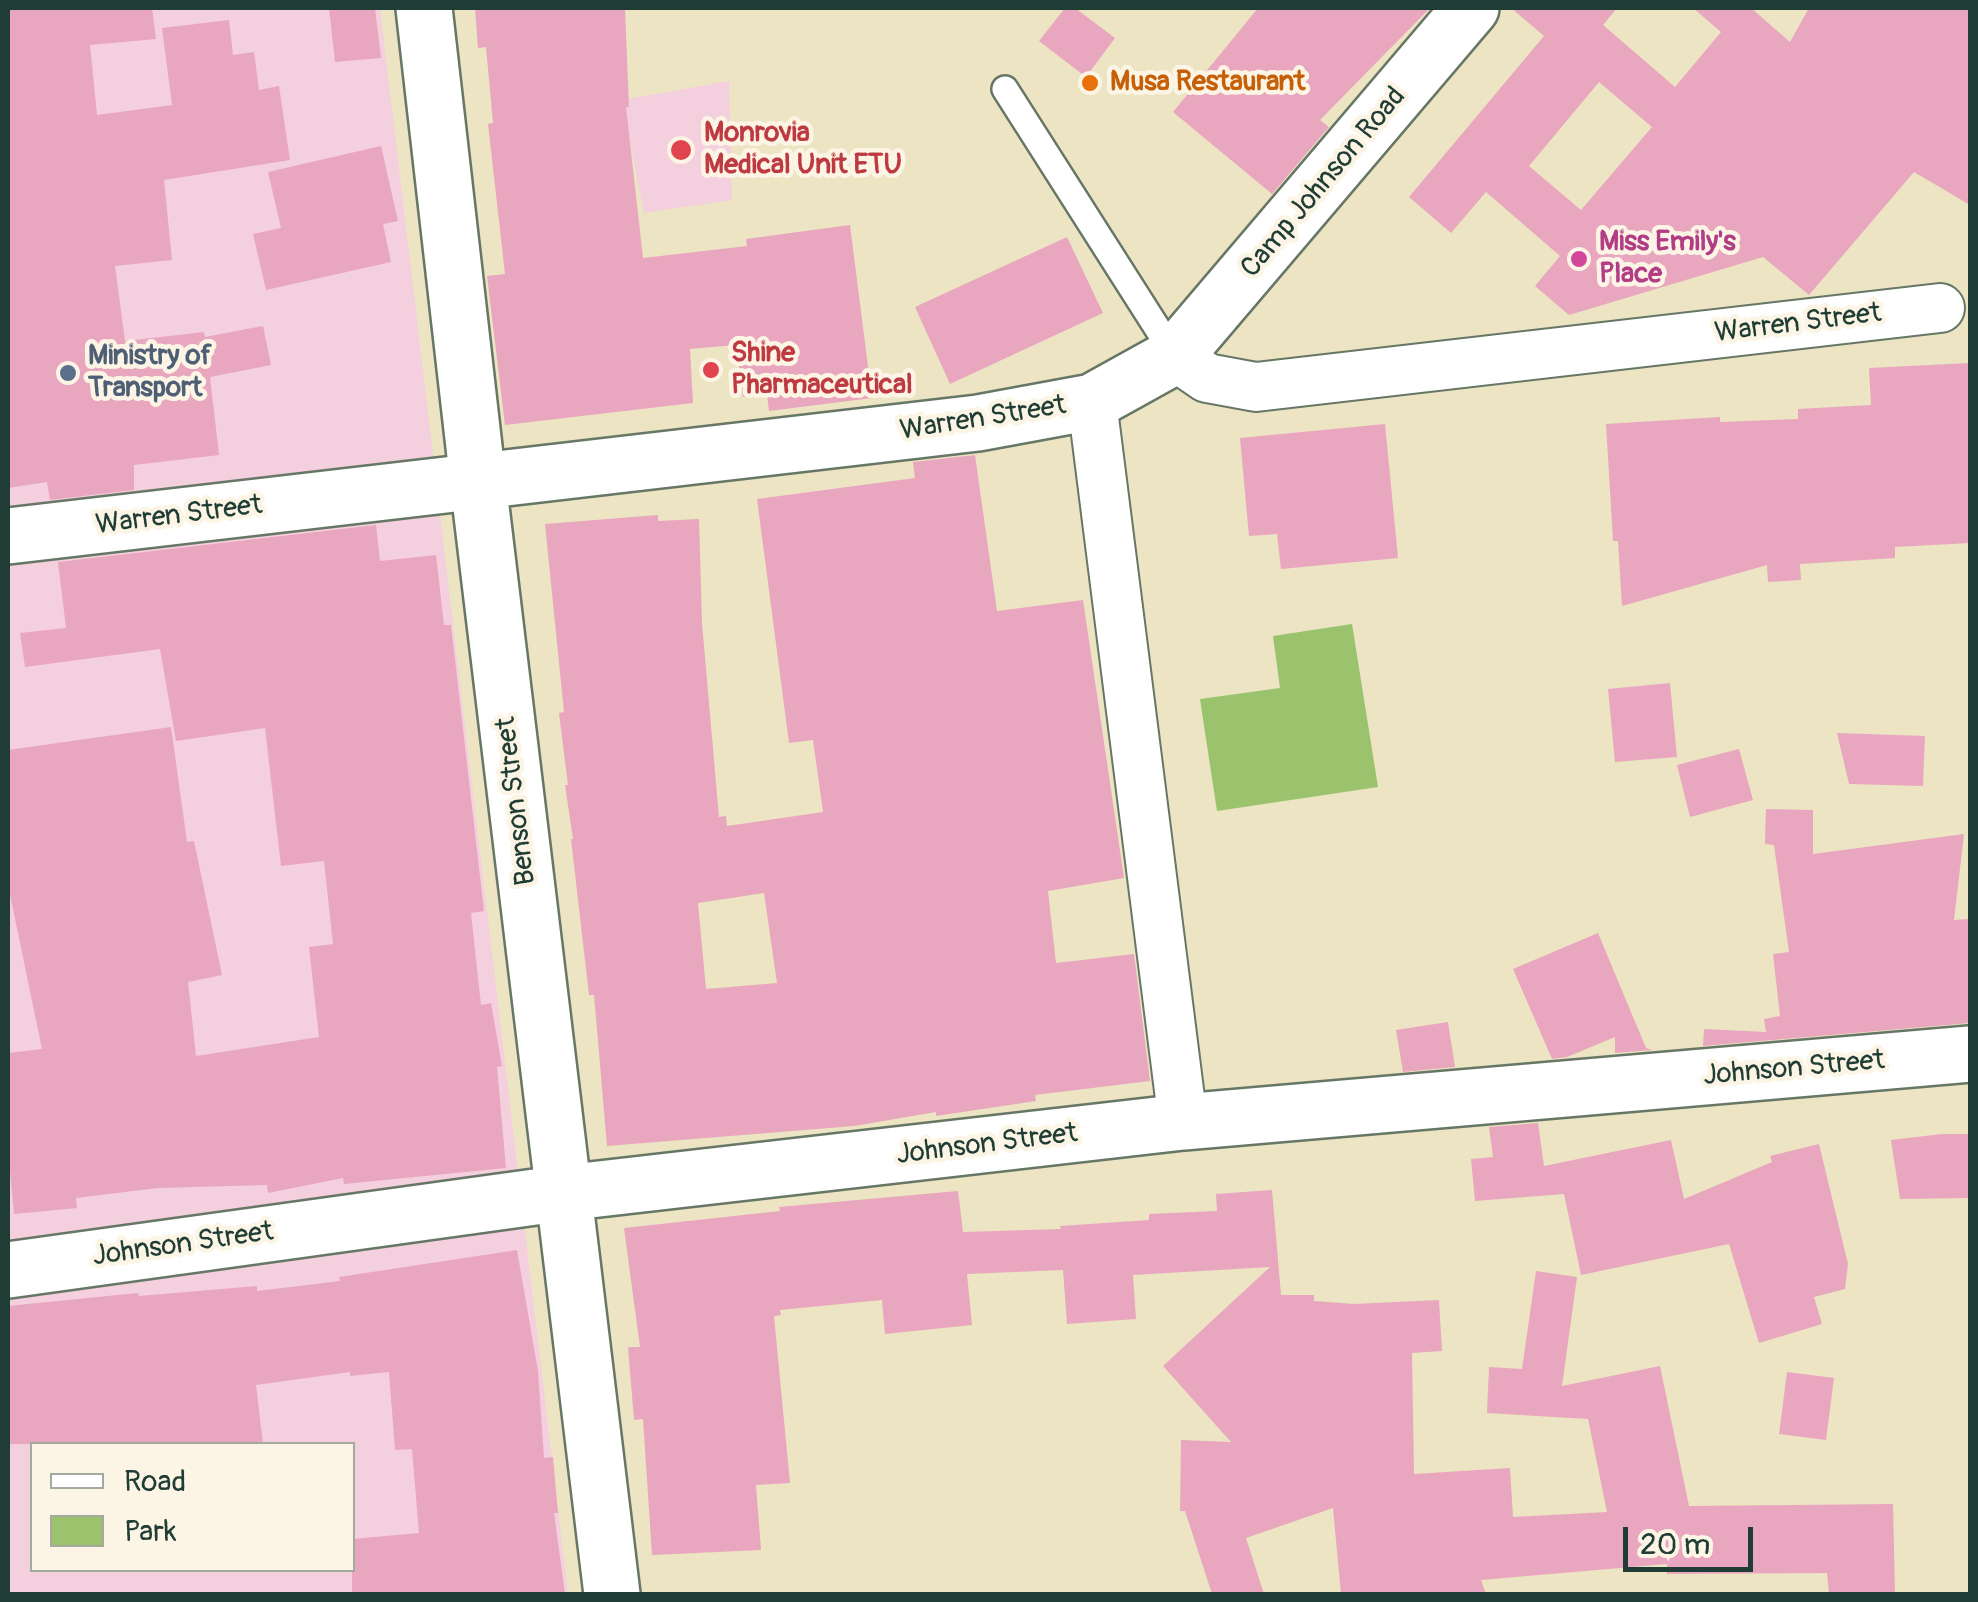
<!DOCTYPE html>
<html>
<head>
<meta charset="utf-8">
<style>
	body { margin:0 }
	#map { position:relative; width:1978px; height:1602px; overflow:hidden; background:#ece4c3; font-family:Pangolin,sans-serif }
	canvas { display:block }
	.frame { position:absolute; inset:0; border:10px solid #1f3d34; pointer-events:none }
	.legend { position:absolute; left:30px; top:1442px; width:325px; height:130px; box-sizing:border-box; background:#fcf5e5; border:2px solid #a4ab9e; margin:0; padding:12px 18px; list-style:none; font-size:30px; color:#1f3d34 }
	.legend li { display:flex; align-items:center; gap:20px; height:50px }
	.legend b { width:50px; border:2px solid #a4ab9e }
	.scale { position:absolute; left:1623px; top:1527px; width:130px; height:45px; box-sizing:border-box; border:5px solid #1f3d34; border-top:0; padding-left:12px; font-size:30px; line-height:35px; white-space:nowrap; color:#1f3d34; -webkit-text-stroke:8px #fcf5e5; paint-order:stroke }
</style>
</head>
<body>
<div id="map">
<canvas width="1978" height="1602"></canvas>
<div class="frame"></div>
<ul class="legend">
<li><b style="height:12px;background:#fff"></b>Road</li>
<li><b style="height:28px;background:#9bc26d"></b>Park</li>
</ul>
<div class="scale">20 m</div>
</div>
<script>
const c = document.querySelector('canvas').getContext('2d');
c.lineJoin = 'round';
function paint(path, color) { c.fillStyle = color; c.fill(path, 'evenodd'); }
const poly = rows => new Path2D(rows.map(r => 'M' + r).join(''));
function strokePath(path, color, width, dash) { c.strokeStyle = color; c.lineWidth = width; c.lineCap = dash ? 'butt' : 'round'; c.setLineDash(dash || []); c.stroke(path); }
function write(font, color, halo, rows, align = 'center') {
  c.font = font + ' Pangolin,sans-serif'; c.lineWidth = 9; c.setLineDash([]); c.textBaseline = 'middle'; c.strokeStyle = halo; c.fillStyle = color; for (const [text, x, y, turn = 0] of rows) {
    c.save(); c.translate(x, y); c.rotate((+turn || 0) * Math.PI / 180); c.textAlign = isNaN(turn) ? turn : align; if (halo) c.strokeText(text, 0, 0); c.fillText(text, 0, 0); c.restore();
  }
}
paint(poly([
	[8,8,380,8,568,1594,8,1594],
	[32,1444,352,1444,352,1570,32,1570],
	[729,81,732,200,644,213,622,100]
]), '#f4cfdd');
paint(poly([
	[1352,624,1378,787,1217,811,1200,699,1280,688,1273,636]
]), '#9bc26d');
paint(poly([
	[8,8,152,8,156,39,90,45,97,115,172,105,162,28,229,20,233,55,254,52,259,90,279,86,290,160,164,180,172,260,115,266,125,341,204,332,205,337,263,326,271,365,210,377,219,455,134,465,134,490,50,500,47,482,8,488],
	[329,8,375,8,381,58,335,62],
	[475,8,625,8,629,107,626,107,643,258,747,246,746,239,850,225,872,398,769,411,767,395,743,397,736,345,690,349,693,403,505,425,487,276,505,274,488,124,493,123,486,47,478,48],
	[1065,8,1075,8,1115,38,1086,77,1039,41],
	[1258,8,1430,8,1320,120,1329,127,1272,194,1173,112],
	[1511,8,1617,8,1603,25,1675,87,1721,32,1693,8,1751,8,1790,42,1809,8,1970,8,1970,205,1914,172,1809,295,1763,257,1569,315,1535,286,1560,256,1486,192,1451,233,1409,197,1544,36],
	[1599,82,1652,127,1581,210,1529,166],
	[381,146,398,221,383,224,391,262,266,290,253,234,281,228,268,172],
	[1067,237,1103,313,950,384,915,307],
	[1970,363,1970,543,1895,547,1895,558,1800,564,1801,580,1768,582,1767,565,1622,606,1618,541,1613,541,1606,424,1720,417,1720,422,1798,419,1798,409,1871,405,1869,368],
	[1385,424,1398,558,1281,569,1277,534,1249,536,1240,438],
	[975,455,997,611,1083,600,1124,878,1048,891,1056,963,1134,954,1150,1081,1035,1095,1036,1101,936,1116,936,1112,854,1126,607,1146,594,995,589,995,571,839,573,839,565,785,568,785,559,713,564,712,545,524,658,515,658,521,699,519,702,623,719,817,726,816,727,826,823,812,813,740,789,743,757,499,915,478,913,462],
	[764,893,777,983,706,989,698,903],
	[376,525,380,561,436,555,444,625,451,625,484,911,471,913,481,1005,491,1003,502,1066,497,1067,506,1168,344,1184,343,1178,268,1193,267,1185,158,1188,76,1198,77,1208,14,1214,8,1149,8,1053,42,1049,8,885,8,750,171,727,187,842,194,841,222,975,188,982,196,1056,319,1037,309,947,333,944,324,861,281,866,265,728,176,741,160,649,25,667,20,633,66,628,58,562],
	[1670,683,1677,757,1615,762,1608,689],
	[1837,733,1925,736,1923,786,1849,784],
	[1739,749,1753,800,1690,817,1677,765],
	[1766,809,1813,810,1813,854,1964,834,1954,920,1970,919,1970,1023,1703,1046,1704,1029,1766,1032,1764,1019,1780,1016,1773,954,1789,952,1774,845,1765,844],
	[1598,933,1646,1048,1653,1050,1615,1053,1615,1037,1567,1057,1552,1059,1513,969],
	[1448,1022,1455,1067,1403,1072,1396,1030],
	[1538,1123,1544,1166,1671,1140,1684,1199,1772,1162,1770,1156,1819,1144,1848,1264,1845,1289,1814,1297,1822,1324,1759,1343,1729,1244,1581,1275,1564,1194,1475,1201,1471,1159,1493,1157,1489,1127],
	[1942,1134,1970,1134,1970,1198,1900,1199,1891,1140],
	[1272,1190,1281,1295,1314,1295,1314,1301,1354,1304,1439,1300,1442,1351,1412,1353,1414,1474,1510,1468,1513,1517,1607,1512,1588,1419,1487,1413,1489,1367,1522,1369,1536,1271,1577,1277,1562,1386,1660,1366,1689,1506,1893,1504,1895,1594,1829,1594,1827,1573,1667,1574,1667,1564,1481,1580,1486,1594,1341,1594,1333,1508,1246,1538,1264,1594,1212,1594,1185,1511,1180,1511,1181,1440,1231,1442,1163,1366,1270,1267,1133,1275,1136,1319,1067,1324,1063,1270,967,1274,972,1325,885,1334,882,1300,780,1310,781,1315,774,1316,790,1483,756,1485,761,1550,652,1555,643,1419,634,1420,628,1347,640,1347,624,1228,780,1211,779,1207,958,1191,963,1232,1061,1229,1060,1226,1149,1220,1149,1214,1217,1211,1216,1194],
	[517,1250,538,1371,544,1458,553,1457,558,1513,554,1513,565,1594,352,1594,352,1539,419,1533,412,1449,395,1450,389,1372,350,1376,350,1372,256,1385,263,1444,8,1444,8,1306,138,1293,139,1296,257,1286,257,1291,340,1281,339,1277],
	[1787,1372,1834,1378,1826,1440,1779,1434]
]), '#e8a7be');
const lane = poly([
	[1005,89,1175,356]
]);
const street = poly([
	[1175,356,1207,378,1256,387,1940,308],
	[1092,402,1183,1122]
]);
const secondary = poly([
	[424,8,478,482,612,1594],
	[8,536,978,423,1092,402,1175,356,1471,8],
	[8,1270,564,1193,1183,1122,1970,1054]
]);
strokePath(lane, '#677766', 30);
strokePath(street, '#677766', 52);
strokePath(secondary, '#677766', 60);
strokePath(lane, '#fff', 25);
strokePath(street, '#fff', 48);
strokePath(secondary, '#fff', 55);
for (const [x, y, r, color] of [
	[1090,83,10,"#e8710a"],
	[681,150,12,"#e0444e"],
	[1579,259,10,"#d1479c"],
	[711,370,10,"#e0444e"],
	[68,373,10,"#5c6f8a"]
]) { const dot = new Path2D(); dot.arc(x, y, r, 0, 2 * Math.PI); c.fillStyle = color; c.fill(dot); strokePath(dot, '#fcf5e5', 4); }
write('bold 28px', '#c56008', '#fcf5e5', [
	["Musa Restaurant",1110,83]
], 'left');
write('bold 28px', '#be3a42', '#fcf5e5', [
	["Monrovia",704,134],
	["Medical Unit ETU",704,166],
	["Shine",731,354],
	["Pharmaceutical",731,386]
], 'left');
write('28px', '#1f3d34', '#fcf5e5', [
	["Camp Johnson Road",1324,183,-50],
	["Warren Street",1798,324,-7],
	["Warren Street",983,419,-9],
	["Warren Street",179,516,-7],
	["Benson Street",517,801,-97],
	["Johnson Street",1794,1069,-5],
	["Johnson Street",987,1145,-7],
	["Johnson Street",183,1245,-8]
]);
write('bold 28px', '#b23c85', '#fcf5e5', [
	["Miss Emily's",1599,243],
	["Place",1599,275]
], 'left');
write('bold 28px', '#4e5e75', '#fcf5e5', [
	["Ministry of",88,357],
	["Transport",88,389]
], 'left');
</script>
</body>
</html>
